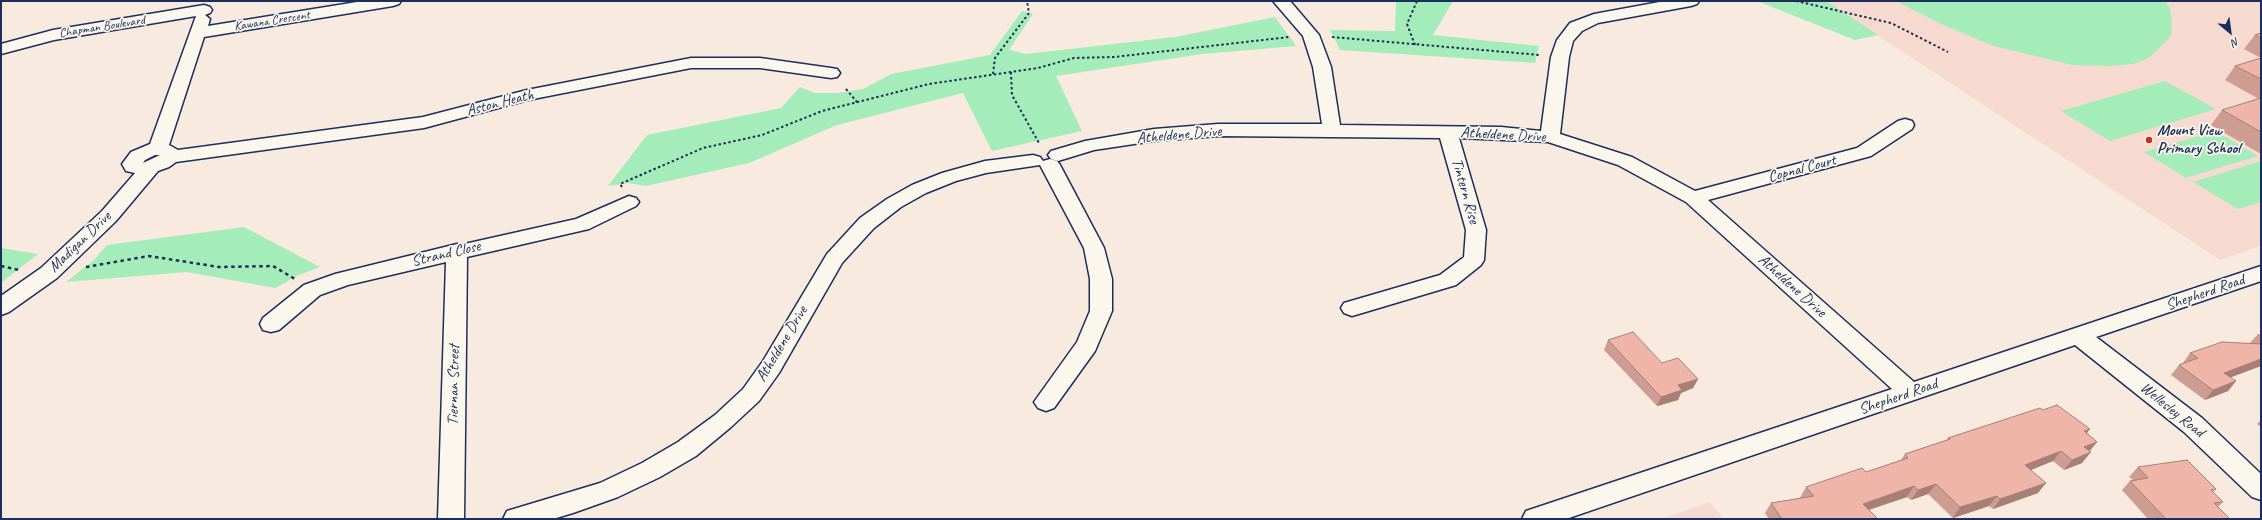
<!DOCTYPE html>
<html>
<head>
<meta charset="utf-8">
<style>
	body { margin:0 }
	#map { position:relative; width:2262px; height:520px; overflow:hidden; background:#f9eadf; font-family:Caveat,sans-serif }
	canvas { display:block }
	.frame { position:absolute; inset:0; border:2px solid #1b2f5e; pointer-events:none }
	.north { position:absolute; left:2210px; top:12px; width:40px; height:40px; -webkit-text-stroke:3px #fbf7ec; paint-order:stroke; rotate:151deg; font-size:11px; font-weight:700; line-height:16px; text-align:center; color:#1b2f5e }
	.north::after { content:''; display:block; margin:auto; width:14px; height:18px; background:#1b2f5e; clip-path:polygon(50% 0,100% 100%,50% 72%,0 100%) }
</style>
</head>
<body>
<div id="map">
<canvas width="2262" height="520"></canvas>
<div class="frame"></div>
<div class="north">N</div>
</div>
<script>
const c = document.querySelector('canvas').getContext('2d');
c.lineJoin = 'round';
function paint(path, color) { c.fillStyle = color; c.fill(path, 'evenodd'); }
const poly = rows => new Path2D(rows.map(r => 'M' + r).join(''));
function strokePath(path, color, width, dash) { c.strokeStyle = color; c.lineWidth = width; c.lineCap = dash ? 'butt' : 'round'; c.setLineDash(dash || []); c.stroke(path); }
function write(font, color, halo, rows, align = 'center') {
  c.font = font + ' Caveat,sans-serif'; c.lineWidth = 3.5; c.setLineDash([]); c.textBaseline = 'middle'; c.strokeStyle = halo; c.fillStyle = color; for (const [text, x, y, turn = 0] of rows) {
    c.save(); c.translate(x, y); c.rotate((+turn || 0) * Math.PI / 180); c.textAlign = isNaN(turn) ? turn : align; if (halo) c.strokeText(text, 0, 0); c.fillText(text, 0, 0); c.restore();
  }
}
paint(poly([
	[1825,1,2261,1,2261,246,2220,260],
	[1709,502,1724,519,1662,519]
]), '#f6dacf');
paint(poly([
	[1396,1,1453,1,1433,35,1539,46,1535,63,1340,50,1330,30,1395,31],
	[1757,1,1826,1,1878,35,1855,40],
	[1896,1,2166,1,2170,9,2172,23,2171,36,2149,58,2133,64,2110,66,2072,65,1994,46,1941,24],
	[1022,11,1033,14,1009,50,1026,54,1175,37,1275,17,1296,46,1202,54,1056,76,1082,131,992,151,963,93,837,125,749,163,646,186,628,183,608,186,647,135,781,108,800,87,815,93,838,93,863,89,891,74,990,55],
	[2165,81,2216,109,2110,141,2061,111],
	[2216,131,2258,156,2186,178,2144,152],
	[2261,161,2261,202,2238,209,2193,182],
	[244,227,320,267,299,275,275,288,187,272,66,282,94,260,107,245],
	[1,248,38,254,1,283]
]), '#a4ecba');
const street = poly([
	[363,1,401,1,399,4,393,6,204,37,169,145,178,150,423,117,527,90,691,58,760,58,831,68,837,69,840,73,837,77,831,78,760,68,691,68,528,100,424,128,176,162,169,167,158,171,116,221,57,278,9,312,1,315,1,296,41,268,102,211,135,173,126,171,122,164,131,152,150,144,196,16,54,40,1,54,1,44,53,30,204,5,210,7,212,10,210,13,205,15,210,19,208,26,363,1],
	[155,155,160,155,143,163,145,160,155,155],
	[1273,1,1290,1,1319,35,1331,67,1340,125,1501,127,1541,131,1551,57,1557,40,1570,23,1594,14,1665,1,1699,1,1697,4,1691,6,1598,23,1582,31,1573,41,1569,57,1560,134,1632,157,1695,191,1857,148,1898,121,1905,119,1912,121,1914,125,1912,129,1871,156,1708,200,1914,382,2261,266,2261,281,2096,337,2202,418,2261,474,2261,500,2252,497,2184,432,2075,345,1566,519,1522,519,1526,511,1892,389,1686,202,1618,165,1548,142,1459,138,1486,230,1484,260,1481,265,1456,285,1352,316,1344,313,1341,308,1344,303,1440,275,1464,257,1466,230,1440,138,1218,136,1154,141,1094,150,1058,161,1051,159,1048,155,1051,151,1085,141,1154,129,1218,124,1322,124,1313,67,1303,36,1273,1],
	[1033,155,1040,157,1043,161,1040,165,986,173,956,181,926,193,901,207,874,228,842,263,779,373,759,401,731,427,696,456,660,477,618,497,573,513,553,519,503,519,507,511,600,483,642,463,678,442,715,415,743,389,763,361,827,254,860,218,887,199,912,185,942,173,985,161,1033,155],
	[1050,159,1057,161,1060,165,1104,248,1112,279,1112,311,1095,351,1054,408,1046,411,1038,408,1034,402,1077,342,1090,311,1090,279,1084,248,1040,165,1043,161,1050,159],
	[629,196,636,198,639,202,636,206,589,229,467,257,464,519,438,519,446,262,348,285,320,295,279,330,271,332,263,330,260,324,263,318,304,285,335,274,457,244,460,245,576,219,629,196]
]);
strokePath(street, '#1b2f5e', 3);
strokePath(poly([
	[1796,1,1891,23,1948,52],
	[1332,37,1540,55],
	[1415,45,1407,24,1417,1],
	[1011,72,1012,95,1039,143],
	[993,74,995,58,1029,13,1027,1],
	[846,89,857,102],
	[622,187,620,184,703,148,762,135,822,111,929,84,1038,68,1074,58,1114,57,1289,37]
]), '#1b2f5e', 2, [2.5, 2.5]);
strokePath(poly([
	[1,266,19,270],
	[86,267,149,256,219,267,273,266,295,279]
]), '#1b2f5e', 2.5, [3.5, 3.5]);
paint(street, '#fbf7ec');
paint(poly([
	[2261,33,2261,58,2244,49,2255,35],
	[2261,58,2261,154,2211,125,2222,110,2259,99,2225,80,2235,66],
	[2258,334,2261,334,2261,366,2230,377,2236,381,2228,391,2205,400,2171,375,2179,365,2184,363,2183,363,2190,353,2250,343],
	[1608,340,1698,379,1693,388,1681,393,1678,400,1657,406,1604,350],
	[2043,410,2087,433,2097,442,2089,451,2082,463,2064,470,2053,461,2031,470,2038,493,1993,509,1989,506,1953,518,1928,494,1911,500,1907,497,1869,510,1878,519,1769,519,1765,513,1771,503,1800,498,1806,487,1866,472,1901,460,1905,454,1947,440,1948,438],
	[2261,420,2261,427,2257,424],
	[2138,467,2216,489,2213,492,2223,502,2218,507,2230,519,2148,519,2122,490,2130,481,2133,480,2129,477]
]), '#ce9c91');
paint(poly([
	[2261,359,2261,366,2216,383,2224,373],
	[1698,379,1693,388,1681,393,1678,400,1657,406,1661,397,1678,385],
	[2236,381,2228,391,2205,400,2213,390],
	[2090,429,2082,439,2084,431],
	[2097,442,2089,452,2084,447],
	[2061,451,2053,461,2018,475,2025,465],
	[2091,452,2082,463,2064,470,2072,460],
	[2046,483,2038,493,1993,509,2000,499],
	[1936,484,1928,494,1911,500,1918,490],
	[1914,486,1907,497,1856,514,1863,504],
	[1997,496,1989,506,1953,518,1960,507]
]), '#a77f76');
const building = poly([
	[2261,33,2261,38,2255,35,2261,33],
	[2261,58,2261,79,2235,66,2261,58],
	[2261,98,2261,132,2222,110,2261,98],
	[1633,332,1662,363,1678,358,1698,379,1678,385,1682,390,1661,397,1608,340,1633,332],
	[2222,342,2261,344,2261,359,2224,373,2236,381,2213,390,2179,365,2198,358,2190,353,2222,342],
	[2057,405,2090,429,2084,431,2097,442,2084,447,2091,452,2072,460,2061,451,2025,465,2046,483,2000,499,1997,496,1960,507,1936,484,1918,490,1914,486,1863,504,1878,519,1782,519,1771,503,1814,496,1806,487,1862,468,1866,472,1908,458,1905,454,1950,439,1948,438,2040,408,2043,410,2057,405],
	[2187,460,2216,489,2211,490,2223,502,2214,503,2230,519,2166,519,2130,481,2148,478,2138,467,2187,460]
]);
paint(building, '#efb5a9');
strokePath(building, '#a77f76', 1);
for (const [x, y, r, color] of [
	[2149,140,4,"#c8321e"]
]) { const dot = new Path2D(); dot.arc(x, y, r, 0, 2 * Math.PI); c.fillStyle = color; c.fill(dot); strokePath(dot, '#fbf7ec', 1.5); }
write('13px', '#1b2f5e', '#fbf7ec', [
	["Kawana Crescent",272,21,-9],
	["Chapman Boulevard",102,27,-9]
]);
write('16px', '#1b2f5e', '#fbf7ec', [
	["Aston Heath",500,103,-14],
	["Atheldene Drive",1179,135,-5],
	["Atheldene Drive",1503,135,3],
	["Copnal Court",1802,169,-15],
	["Tintern Rise",1465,191,74],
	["Madigan Drive",80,242,-44],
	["Strand Close",446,254,-13],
	["Atheldene Drive",1792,286,42],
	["Shepherd Road",2205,293,-19],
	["Atheldene Drive",782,344,-59],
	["Tiernan Street",454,385,-89],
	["Shepherd Road",1898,397,-19],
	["Wellesley Road",2172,410,39]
]);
write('bold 16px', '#1b2f5e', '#fbf7ec', [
	["Mount View",2157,131],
	["Primary School",2157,149]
], 'left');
</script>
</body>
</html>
